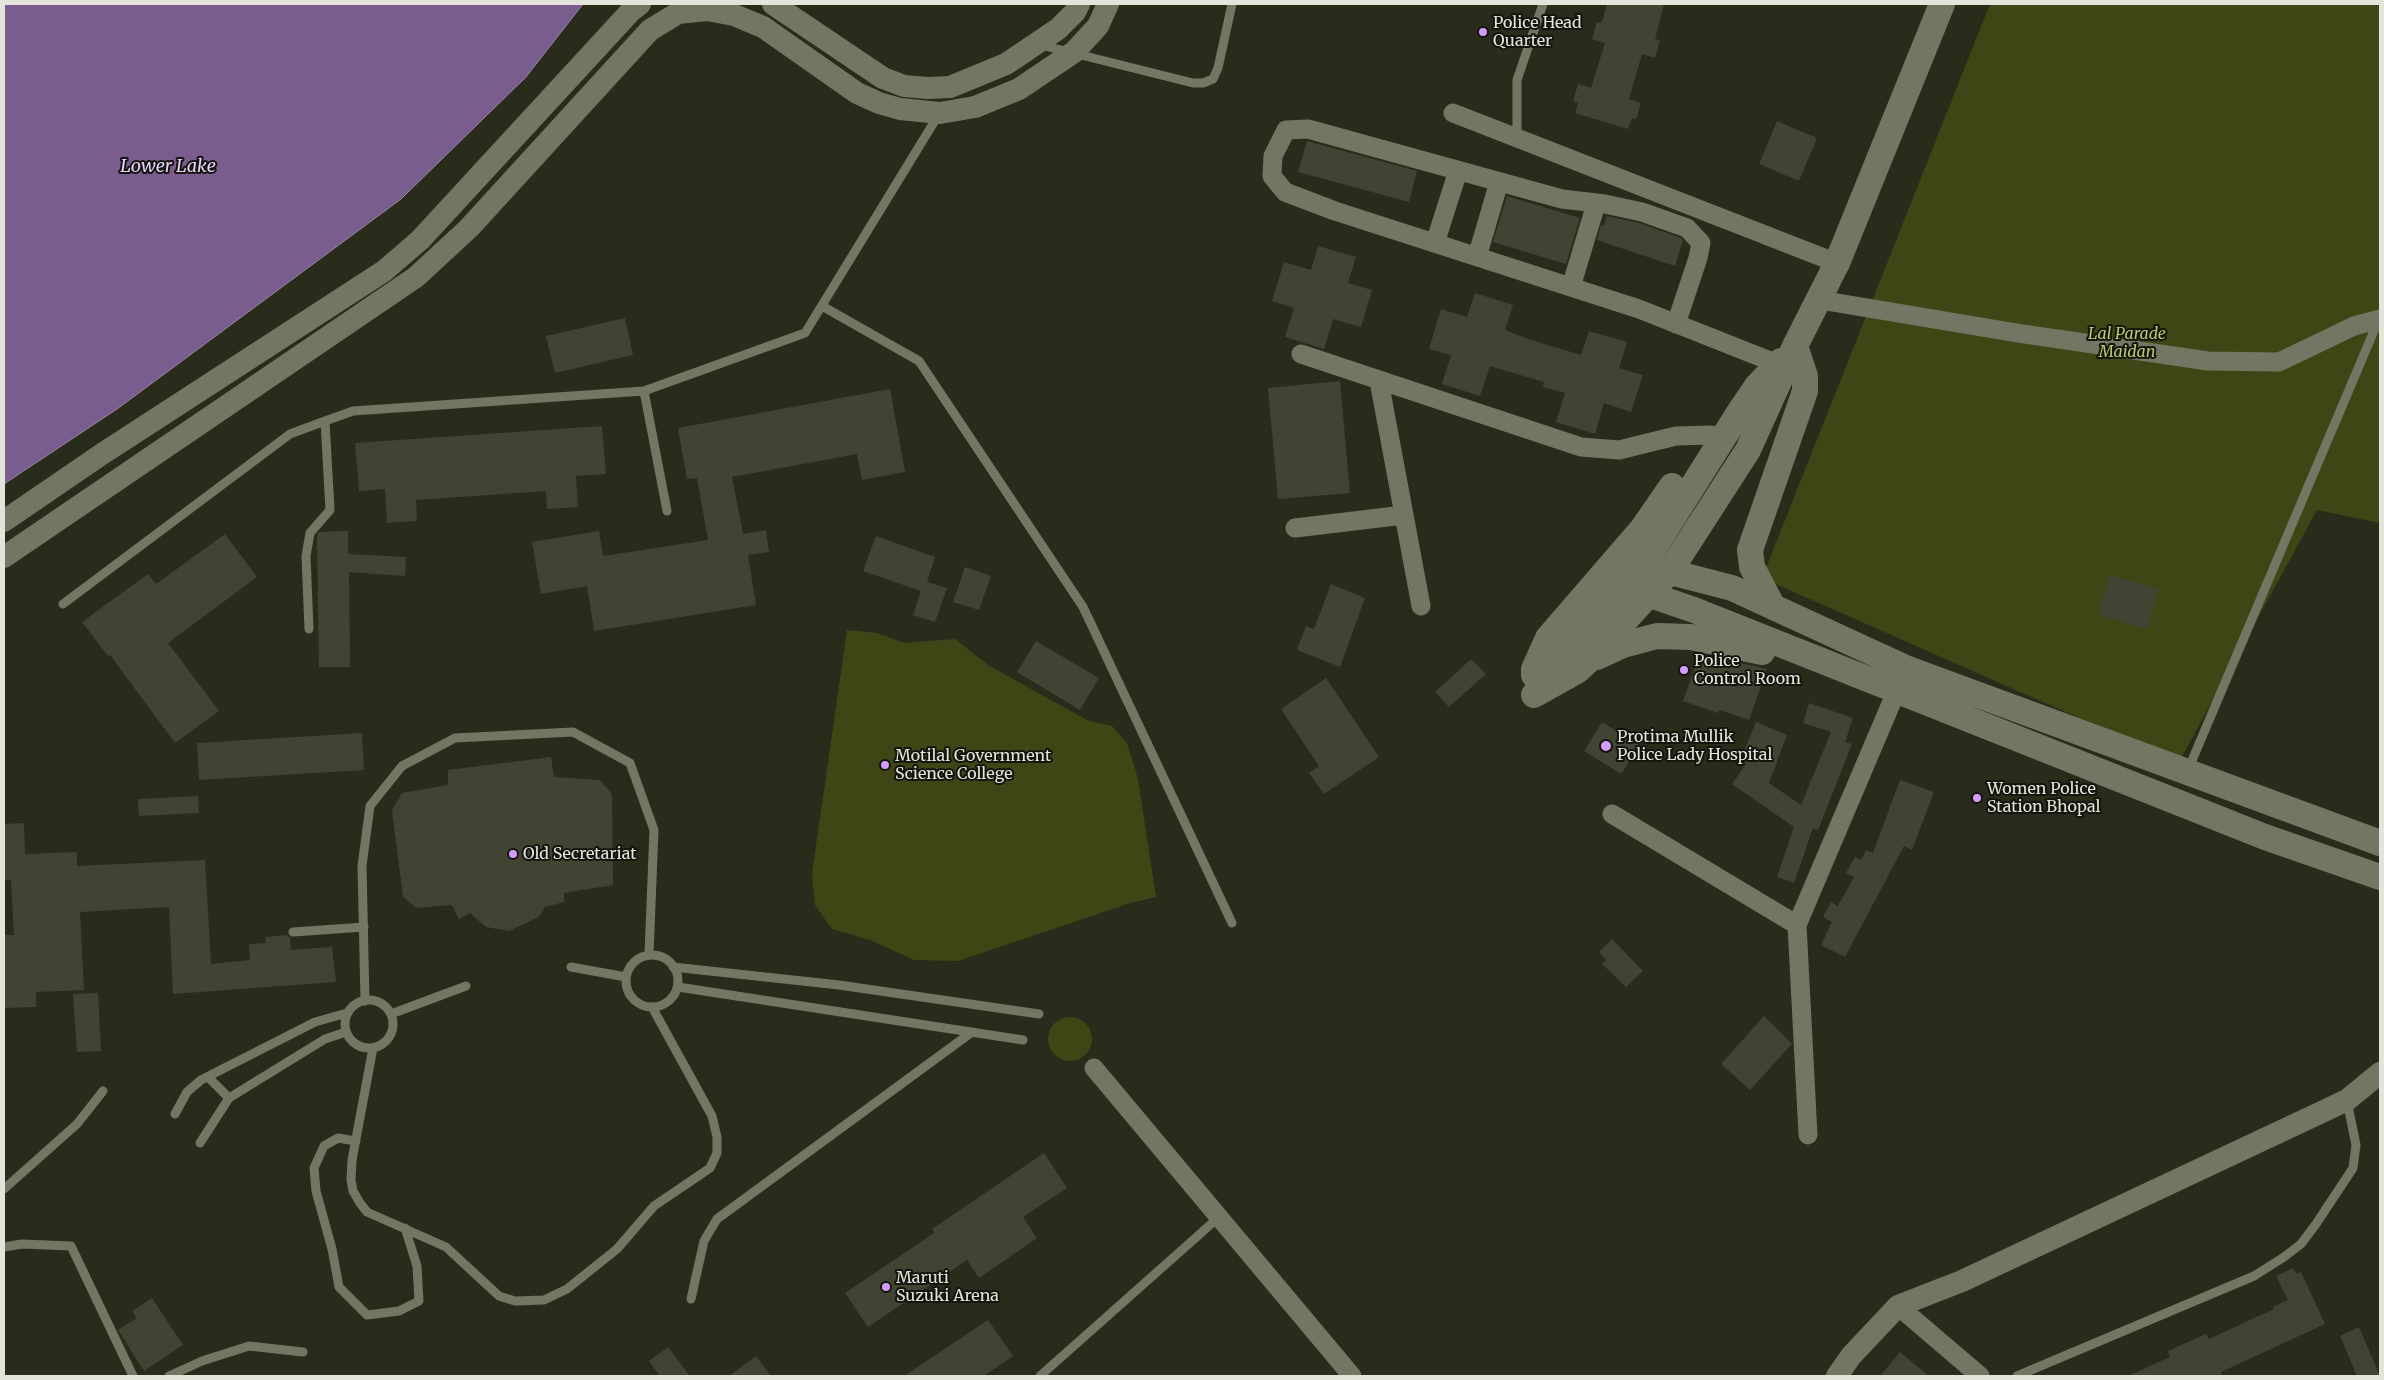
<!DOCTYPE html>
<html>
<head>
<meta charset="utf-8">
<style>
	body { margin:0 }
	#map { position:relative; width:2384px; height:1380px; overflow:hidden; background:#2a2c1b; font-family:Merriweather,serif }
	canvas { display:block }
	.frame { position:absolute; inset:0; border:5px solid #e3e5da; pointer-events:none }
</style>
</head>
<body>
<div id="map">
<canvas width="2384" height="1380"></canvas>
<div class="frame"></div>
</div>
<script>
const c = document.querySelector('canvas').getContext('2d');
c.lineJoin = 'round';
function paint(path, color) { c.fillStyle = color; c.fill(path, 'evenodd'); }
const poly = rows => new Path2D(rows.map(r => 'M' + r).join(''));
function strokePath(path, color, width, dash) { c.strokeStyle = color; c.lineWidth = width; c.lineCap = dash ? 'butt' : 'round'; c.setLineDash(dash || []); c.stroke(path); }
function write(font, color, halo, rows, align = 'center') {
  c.font = font + ' Merriweather,serif'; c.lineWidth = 4; c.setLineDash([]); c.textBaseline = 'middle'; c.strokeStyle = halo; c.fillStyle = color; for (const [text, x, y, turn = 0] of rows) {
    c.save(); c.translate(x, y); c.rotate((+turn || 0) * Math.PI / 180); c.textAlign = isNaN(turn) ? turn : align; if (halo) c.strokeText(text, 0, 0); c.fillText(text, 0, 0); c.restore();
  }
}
paint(poly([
	[1990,4,2380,4,2380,523,2317,510,2179,762,1762,578],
	[847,630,877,633,904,643,955,639,988,665,1089,721,1112,726,1127,743,1138,779,1156,897,1127,904,958,961,914,960,870,940,832,929,815,905,812,874],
	'1048 1039a22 22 0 1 1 44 0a22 22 0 1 1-44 0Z'
]), '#404516');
const water = poly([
	[4,4,583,4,526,77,401,199,117,409,4,484,4,4]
]);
paint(water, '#795d8e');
strokePath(water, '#9986a5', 1);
paint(poly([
	[1607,4,1664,4,1655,39,1660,41,1655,58,1642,54,1629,99,1641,103,1636,119,1632,118,1628,129,1575,113,1578,103,1573,101,1578,84,1591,88,1605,43,1592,39,1597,22,1602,23],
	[1777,121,1817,138,1799,181,1759,164],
	[1307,141,1417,171,1409,202,1298,172],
	[1507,196,1580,218,1566,264,1493,242],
	[1607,216,1639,223,1681,238,1683,240,1675,266,1597,240,1601,225,1604,226],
	[1318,246,1356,257,1348,283,1372,290,1361,327,1333,319,1324,349,1285,337,1294,308,1272,301,1284,262,1311,270],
	[1475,293,1513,305,1505,330,1528,339,1581,355,1589,331,1627,342,1619,368,1643,375,1631,412,1604,403,1595,434,1556,422,1565,393,1543,387,1544,382,1490,366,1480,396,1442,384,1451,355,1429,349,1441,309,1467,317],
	[625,318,633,355,555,373,546,336],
	[1340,381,1350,493,1278,499,1268,388],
	[890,389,905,472,862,480,857,454,732,477,743,534,766,530,769,552,748,555,756,605,594,631,587,586,541,594,532,542,599,531,603,556,708,540,697,478,687,479,678,428],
	[602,426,606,474,576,476,578,507,547,509,546,491,416,500,417,521,387,523,385,489,359,491,355,443],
	[348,531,348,554,406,557,405,576,349,572,350,667,319,667,317,535,319,532],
	[225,534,257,577,168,643,219,711,175,743,110,655,108,656,82,622,148,574,156,584],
	[876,536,935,557,927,582,947,588,935,622,913,615,921,591,863,571],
	[965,567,991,576,979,610,953,602],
	[2110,575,2159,589,2147,629,2098,615],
	[1331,584,1365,598,1340,667,1297,650,1306,626,1314,629],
	[1036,641,1099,678,1080,710,1017,672],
	[1700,654,1767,669,1749,720,1720,710,1718,713,1683,701],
	[1471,659,1486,674,1449,707,1435,692],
	[1326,678,1379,757,1324,794,1309,773,1319,766,1281,709],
	[1809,703,1853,718,1845,742,1852,744,1818,830,1813,828,1794,883,1777,877,1794,827,1732,784,1746,764,1740,761,1756,722,1787,735,1769,783,1801,805,1831,732,1803,723],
	[1602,722,1639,745,1621,774,1584,751],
	[362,733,364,770,199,780,197,743],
	[551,757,554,777,600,780,612,794,613,885,564,893,564,902,545,907,539,917,509,931,486,927,470,913,459,919,452,905,416,908,403,897,392,810,402,793,448,785,448,770],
	[1900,780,1934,792,1912,850,1904,846,1845,957,1821,945,1832,922,1823,917,1831,902,1838,906,1854,877,1846,873,1855,857,1861,860,1866,850,1873,853],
	[198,796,199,813,139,816,138,799],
	[24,823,25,854,77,852,77,866,205,860,211,964,250,960,249,944,266,943,265,937,287,935,290,938,291,950,332,947,336,982,173,994,169,907,80,912,84,990,36,992,36,1007,5,1008,4,935,14,935,11,880,4,880,4,824],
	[1612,939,1643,971,1626,987,1602,964,1606,960,1599,952],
	[98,993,101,1051,77,1052,73,994],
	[1764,1016,1792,1044,1750,1090,1721,1064],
	[1044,1153,1067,1188,1023,1217,1037,1238,979,1278,967,1260,868,1327,845,1293,934,1233,932,1229],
	[2293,1268,2296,1274,2301,1272,2325,1324,2221,1372,2223,1376,2128,1376,2170,1357,2168,1351,2206,1334,2209,1339,2274,1309,2273,1307,2288,1300,2276,1276],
	[152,1298,183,1345,144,1371,118,1330,137,1318,132,1311],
	[988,1320,1013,1356,984,1376,904,1376],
	[2359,1327,2380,1376,2357,1376,2340,1336],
	[668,1347,690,1376,660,1376,649,1361],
	[1900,1352,1929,1376,1880,1376],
	[756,1356,771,1376,729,1376]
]), '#414432');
strokePath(poly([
	[1041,45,1193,83,1203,83,1213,79,1218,68,1232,4],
	[1517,138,1517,80,1543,4],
	[822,306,919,361,1083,607,1232,923],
	[644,391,667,511],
	[63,604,290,434,325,421,353,411,644,391,805,333,939,114],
	[309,629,306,556,310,533,330,510,325,421],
	[2188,770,2379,319],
	[293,932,364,927],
	'626 981a26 26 0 1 1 52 0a26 26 0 1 1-52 0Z',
	[571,967,626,977],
	[673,967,839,985,1039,1014],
	[678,987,1023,1040],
	'345 1024a24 24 0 1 1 48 0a24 24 0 1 1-48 0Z',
	[365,1001,362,866,370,806,402,766,455,738,573,732,630,763,654,830,649,954],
	[391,1014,466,986],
	[373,1048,352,1160,351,1180,353,1191,360,1203,367,1212,446,1247,499,1296,515,1301,544,1300,567,1289,617,1249,654,1206,710,1168,717,1153,717,1137,712,1116,652,1007],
	[208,1077,229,1098],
	[175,1114,187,1092,201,1080,315,1022,347,1013],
	[356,1141,338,1138,324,1146,314,1168,316,1191,332,1249,339,1287,367,1315,399,1311,419,1301,417,1266,405,1228],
	[200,1143,229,1098,325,1039,346,1032],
	[4,1189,77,1124,103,1091],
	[4,1247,22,1244,71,1246,133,1376],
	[691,1299,704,1241,717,1219,972,1032],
	[169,1376,202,1361,249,1346,303,1352],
	[1040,1376,1219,1217],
	[2017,1376,2254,1276,2284,1257,2301,1244,2316,1224,2353,1168,2356,1145,2347,1101]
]), '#737663', 9);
strokePath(poly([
	[1453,113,1837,263],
	[1435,243,1458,171],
	[1477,257,1499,182],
	[1571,287,1596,204],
	[1820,300,2017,333,2208,361,2279,362,2354,326,2380,319],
	[1676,324,1698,258,1701,243,1687,228,1642,212,1605,204,1562,199,1308,129,1286,130,1273,156,1272,176,1285,192,1335,211,1639,309,1778,364],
	[1301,354,1581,447,1619,450,1676,436,1712,435],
	[1379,381,1421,606],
	[1295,528,1404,515],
	[1612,814,1797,925],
	[1094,1068,1352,1376],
	[1808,1135,1797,925,1896,692],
	[1898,1306,1980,1376]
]), '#737663', 19);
strokePath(poly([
	[773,4,883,78,904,86,928,88,950,87,1006,64,1058,29,1075,12,1079,4],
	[4,521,102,454,384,271,420,240,631,11,640,4],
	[4,557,416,277,469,228,650,30,678,13,707,10,734,15,763,27,857,93,879,103,900,109,940,113,975,107,1019,89,1074,52,1098,26,1108,4],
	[1837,1376,1851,1356,1898,1306,1962,1281,2324,1111,2347,1100,2380,1073]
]), '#737663', 22);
strokePath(poly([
	[1643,565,1732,588,1908,669,2380,843],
	[1624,586,1694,610,2265,837,2380,877],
	[1773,607,1752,567,1750,550,1805,391,1805,376,1795,346],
	[1597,657,1623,645,1657,636,1691,637,1762,652],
	[1534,675,1534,669,1548,638,1643,528,1672,486],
	[1536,692,1559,654,1643,565,1742,408,1757,386,1781,361],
	[1534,695,1577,671,1588,661,1670,571,1748,450,1795,346,1837,263,1942,4]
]), '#737663', 26);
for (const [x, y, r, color] of [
	[1483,32,5,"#d49cfc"],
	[1684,670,5,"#d49cfc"],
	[1606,746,6,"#d49cfc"],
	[885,765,5,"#d49cfc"],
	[1977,798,5,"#d49cfc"],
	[513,854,5,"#d49cfc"],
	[886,1287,5,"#d49cfc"]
]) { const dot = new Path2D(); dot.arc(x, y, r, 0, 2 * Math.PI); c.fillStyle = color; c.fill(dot); strokePath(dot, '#13140c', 2); }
write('16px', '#e3e5da', '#13140c', [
	["Police Head",1493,23],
	["Quarter",1493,41],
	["Police",1694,661],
	["Control Room",1694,679],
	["Protima Mullik",1617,737],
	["Police Lady Hospital",1617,755],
	["Motilal Government",895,756],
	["Science College",895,774],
	["Women Police",1987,789],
	["Station Bhopal",1987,807],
	["Old Secretariat",523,854],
	["Maruti",896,1278],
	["Suzuki Arena",896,1296]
], 'left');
write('italic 16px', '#bec872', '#13140c', [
	["Lal Parade",2127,334],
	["Maidan",2127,352]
]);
write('italic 18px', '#ead1fe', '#13140c', [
	["Lower Lake",168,167]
]);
</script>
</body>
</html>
